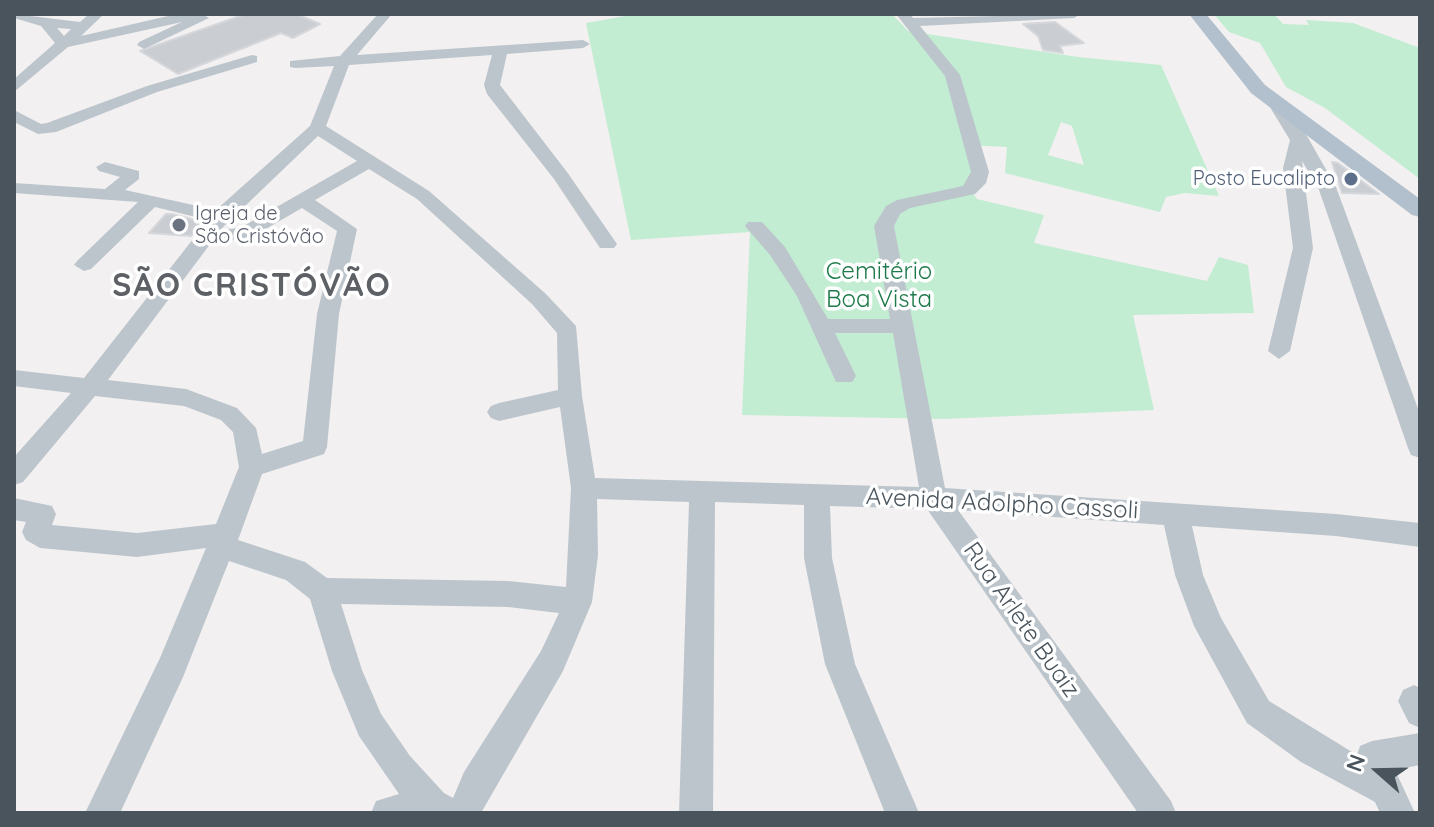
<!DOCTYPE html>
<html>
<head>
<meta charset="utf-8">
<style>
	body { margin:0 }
	#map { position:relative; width:1434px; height:827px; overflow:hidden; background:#f2f0f0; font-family:Quicksand,sans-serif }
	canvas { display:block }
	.frame { position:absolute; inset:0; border:16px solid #49545c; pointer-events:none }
	.north { position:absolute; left:1338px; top:731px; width:80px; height:80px; -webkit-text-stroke:6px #fff; paint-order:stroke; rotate:290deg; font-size:22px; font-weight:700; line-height:32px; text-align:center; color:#49545c }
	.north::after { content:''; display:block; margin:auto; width:28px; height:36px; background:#49545c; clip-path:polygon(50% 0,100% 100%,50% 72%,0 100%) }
</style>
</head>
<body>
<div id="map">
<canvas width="1434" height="827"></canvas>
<div class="frame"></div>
<div class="north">N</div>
</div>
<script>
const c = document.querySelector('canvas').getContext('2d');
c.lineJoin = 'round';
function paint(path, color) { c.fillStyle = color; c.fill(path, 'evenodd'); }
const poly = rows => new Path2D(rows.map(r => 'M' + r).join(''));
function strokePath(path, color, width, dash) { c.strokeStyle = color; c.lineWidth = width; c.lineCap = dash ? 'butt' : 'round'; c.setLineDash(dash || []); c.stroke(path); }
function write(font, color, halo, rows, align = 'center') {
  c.font = font + ' Quicksand,sans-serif'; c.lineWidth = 7; c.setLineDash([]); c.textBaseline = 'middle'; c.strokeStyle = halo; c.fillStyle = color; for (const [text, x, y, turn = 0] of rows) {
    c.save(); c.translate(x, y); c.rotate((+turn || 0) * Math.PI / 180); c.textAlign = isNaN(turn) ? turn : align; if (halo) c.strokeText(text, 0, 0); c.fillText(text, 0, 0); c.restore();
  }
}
paint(poly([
	[637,14,892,14,908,31,1078,57,1161,65,1219,196,1185,193,1166,197,1160,212,1005,173,1007,147,967,145,973,173,966,184,977,199,1044,215,1034,243,1207,281,1219,257,1248,265,1254,313,1133,315,1154,410,943,419,742,415,750,232,631,240,586,23],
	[1061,122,1072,126,1084,165,1048,155],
	[1214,14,1274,14,1283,24,1309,25,1306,20,1353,23,1420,48,1420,179,1325,108,1286,87,1260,43,1229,32]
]), '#c2edd2');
const building = poly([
	[246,14,296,14,320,24,293,38,281,33,178,74,140,51,246,14],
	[1055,22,1084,43,1060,46,1063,53,1043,50,1038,36,1023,24,1055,22],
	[1332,162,1338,163,1379,194,1342,193,1332,162],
	[166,214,172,214,203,222,191,236,149,233,166,214]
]);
paint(building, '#cacdd2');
strokePath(building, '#d5d7db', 2);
paint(poly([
	[14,14,80,22,89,14,104,14,81,36,177,14,202,14,209,18,144,49,137,45,139,42,182,22,68,47,14,92,14,79,55,43,41,26,14,18,14,14],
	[57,28,71,29,64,36,57,28],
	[378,14,392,14,357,55,583,40,590,44,583,48,507,54,500,85,567,172,617,244,614,248,600,248,554,179,487,94,484,85,492,55,349,65,326,126,429,191,546,294,576,326,582,396,595,478,919,487,893,333,835,333,856,376,852,382,836,382,797,296,770,255,745,226,748,222,762,222,785,247,828,319,890,319,874,226,886,206,897,200,963,186,971,172,945,76,896,14,910,14,913,18,1081,14,1074,18,920,26,960,75,989,172,986,183,975,194,910,208,900,214,894,226,945,488,1336,514,1420,523,1420,547,1336,536,1192,526,1203,575,1221,618,1269,701,1357,755,1360,746,1372,741,1420,733,1420,765,1395,770,1415,813,1380,813,1375,802,1301,762,1247,723,1194,626,1175,575,1164,525,958,510,1171,801,1176,813,1138,813,927,509,830,506,832,558,855,664,919,813,885,813,825,664,804,558,804,505,715,502,713,813,679,813,689,502,597,499,598,555,592,602,563,671,481,813,371,813,376,801,399,794,359,736,332,671,310,599,286,580,229,561,183,677,120,813,85,813,160,658,206,548,137,557,40,548,26,540,22,532,26,522,14,520,14,498,52,506,56,514,52,525,137,533,216,524,239,467,233,432,221,420,184,406,95,396,23,482,14,485,14,457,71,393,14,386,14,370,84,378,208,220,155,207,91,269,84,271,74,265,77,261,138,202,14,193,14,183,105,189,120,177,99,171,96,167,105,162,139,171,139,179,125,190,216,210,310,126,334,66,295,68,290,67,290,61,340,56,378,14],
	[318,136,357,161,240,228,220,230,318,136],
	[369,169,417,199,532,304,557,333,558,390,499,403,491,406,487,412,491,418,499,421,560,407,571,488,566,587,508,581,327,578,305,562,238,540,262,474,324,454,327,447,339,314,357,229,315,200,369,169],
	[302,208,337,231,317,314,303,441,262,454,256,428,237,408,186,389,108,380,211,243,252,237,302,208],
	[341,604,508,607,559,613,541,651,464,772,453,798,444,793,410,756,381,714,362,670,341,604],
	[252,55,257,56,257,62,157,92,56,132,38,134,14,122,14,110,41,124,47,123,147,86,252,55],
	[1276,99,1282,101,1307,136,1336,187,1420,414,1420,458,1411,455,1408,448,1318,187,1302,161,1313,248,1290,351,1279,359,1268,351,1293,248,1283,168,1290,140,1268,104,1276,99],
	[1414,685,1420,688,1420,728,1409,723,1398,701,1403,690,1414,685]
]), '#bdc5cc');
paint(poly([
	[1189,14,1206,14,1265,85,1420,199,1420,217,1412,215,1251,93,1189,14]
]), '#b2c0cd');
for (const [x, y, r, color] of [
	[1351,179,8,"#5c6f8a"],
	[179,225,8,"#6b7280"]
]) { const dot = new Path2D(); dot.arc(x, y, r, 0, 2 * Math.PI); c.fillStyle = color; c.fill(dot); strokePath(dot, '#fff', 3); }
write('20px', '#4e5e75', '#fff', [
	["Posto Eucalipto",1335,179]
], 'right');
write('20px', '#5b616d', '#fff', [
	["Igreja de",195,214],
	["São Cristóvão",195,237]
], 'left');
write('24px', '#1e7a4a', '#fff', [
	["Cemitério",879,272],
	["Boa Vista",879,300]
]);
write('24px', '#49545c', '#fff', [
	["Avenida Adolpho Cassoli",1002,504,3],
	["Rua Arlete Buaiz",1021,620,55]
]);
c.letterSpacing = '2px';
write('bold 32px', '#5d6165', '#fff', [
	["SÃO CRISTÓVÃO",252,286]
]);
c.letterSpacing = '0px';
</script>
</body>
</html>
